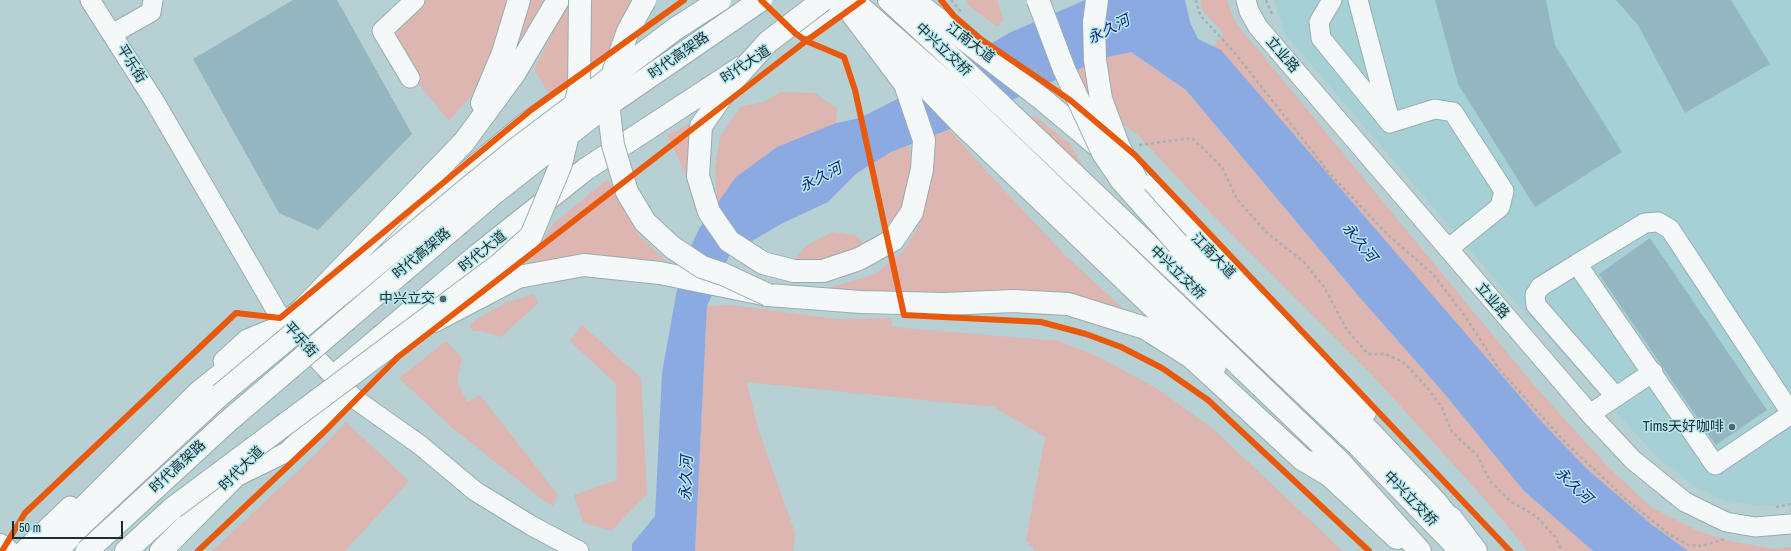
<!DOCTYPE html>
<html>
<head>
<meta charset="utf-8">
<style>
	body { margin:0 }
	#map { position:relative; width:1791px; height:551px; overflow:hidden; background:#b7d0d3; font-family:"Archivo Narrow",sans-serif }
	canvas { display:block }
	.scale { position:absolute; left:12px; top:521px; width:111px; height:18px; box-sizing:border-box; border:2px solid #1b2e31; border-top:0; padding-left:5px; font-size:12px; line-height:14px; white-space:nowrap; color:#1b2e31; -webkit-text-stroke:3px #b7e7ed; paint-order:stroke }
</style>
</head>
<body>
<div id="map">
<canvas width="1791" height="551"></canvas>
<div class="scale">50 m</div>
</div>
<script>
const c = document.querySelector('canvas').getContext('2d');
c.lineJoin = 'round';
function paint(path, color) { c.fillStyle = color; c.fill(path, 'evenodd'); }
const poly = rows => new Path2D(rows.map(r => 'M' + r).join(''));
function strokePath(path, color, width, dash) { c.strokeStyle = color; c.lineWidth = width; c.lineCap = dash ? 'butt' : 'round'; c.setLineDash(dash || []); c.stroke(path); }
function write(font, color, halo, rows, align = 'center') {
  c.font = font + ' "Archivo Narrow","Noto Sans SC",sans-serif'; c.lineWidth = 3; c.setLineDash([]); c.textBaseline = 'middle'; c.strokeStyle = halo; c.fillStyle = color; for (const [text, x, y, turn = 0] of rows) {
    c.save(); c.translate(x, y); c.rotate((+turn || 0) * Math.PI / 180); c.textAlign = isNaN(turn) ? turn : align; if (halo) c.strokeText(text, 0, 0); c.fillText(text, 0, 0); c.restore();
  }
}
paint(poly([
	[1274,0,1791,0,1791,502,1768,506,1727,502,1694,486,1660,460,1505,291,1285,34]
]), '#a5d1d6');
paint(poly([
	[426,0,543,0,526,33,449,121,403,65,396,31],
	[569,0,641,0,609,59,552,98,534,70],
	[967,0,997,0,1003,20,998,27,968,5],
	[1201,0,1227,0,1235,22,1533,384,1608,467,1651,507,1698,531,1730,541,1774,549,1791,547,1791,551,1688,551,1651,524,1586,468,1542,422,1221,51,1213,46,1224,34,1202,10],
	[1131,52,1186,90,1361,299,1443,392,1524,491,1593,551,1528,551,1490,505,1375,378,1205,207,1139,136,1058,77,1103,58],
	[780,92,815,93,837,108,836,123,777,147,717,203,715,167,720,137,740,107,764,102],
	[1034,115,1069,143,1089,175,1027,124],
	[705,116,689,181,667,135],
	[949,129,988,173,1066,256,1130,315,1008,291,845,295,822,290,875,274,903,252,919,225,933,165,930,136],
	[909,145,913,171,902,218,890,230,874,162,891,152],
	[608,179,638,234,666,261,616,257,586,257,527,267,553,224],
	[832,232,855,235,868,247,823,269,793,261,807,245],
	[534,294,538,303,501,337,481,331,472,331,470,325,477,319,508,302],
	[730,305,838,319,891,318,892,327,1059,341,1099,357,1158,389,1213,429,1343,551,1034,551,1034,549,1026,541,1045,437,994,407,747,382,758,429,795,533,793,551,695,551,707,306],
	[582,325,641,378,647,494,611,531,583,522,574,495,617,480,616,384,570,341],
	[446,341,462,358,457,381,467,402,480,395,558,495,553,506,543,500,450,426,399,378],
	[346,422,409,481,345,551,212,551,314,456]
]), '#ddb5b1');
paint(poly([
	[1085,0,1185,0,1190,22,1198,39,1221,50,1542,422,1586,468,1651,524,1688,551,1593,551,1524,491,1443,392,1361,299,1186,90,1131,52,1103,58,945,131,891,152,857,173,828,202,781,224,730,254,707,306,695,551,632,551,632,544,655,516,662,373,681,267,699,229,736,177,777,147,836,123,860,118,897,99,1009,33]
]), '#8caae2');
paint(poly([
	[293,0,337,0,412,134,318,230,279,213,193,59],
	[1435,0,1546,0,1555,45,1622,152,1535,207,1458,84],
	[1616,0,1731,0,1770,64,1685,113,1638,25],
	[1650,238,1767,410,1716,445,1599,274]
]), '#94b6c0');
const minor = poly([
	[90,0,155,102,284,324,355,399,420,445,475,491,532,526,579,551],
	[1246,0,1249,11,1258,27,1590,414,1633,460,1685,502,1726,522,1755,527,1791,524],
	[1332,0,1319,22,1321,38,1390,123,1435,109,1453,112,1504,191,1500,207,1448,249],
	[1358,0,1389,117],
	[112,34,151,12,153,0],
	[410,78,382,31,415,0],
	[1577,264,1540,287,1535,295,1536,305,1616,397],
	[223,361,247,339,272,329],
	[1791,413,1670,229,1658,222,1645,223,1577,264,1715,465,1791,414],
	[1590,414,1653,372],
	[240,475,287,452,348,392],
	[23,551,70,506]
]);
const major = poly([
	[913,0,1042,99,1140,181,1365,412],
	[806,25,842,0],
	[882,41,964,126,1215,366],
	[358,263,526,124,628,52],
	[338,373,479,254,586,169,742,67],
	[1315,462,1397,538],
	[1451,518,1476,551],
	[0,545,8,551],
	[40,551,199,392,306,306],
	[161,551,260,451]
]);
const highway = poly([
	[852,0,943,80,1341,463,1420,551],
	[889,0,956,62,1358,445,1461,551],
	[731,83,701,126,698,176,709,212,729,241,763,263,794,271,823,271,859,259,893,240,912,212,922,169,924,140,905,84,850,11],
	[482,103,503,53,519,0],
	[464,142,514,74,558,0],
	[1178,244,1370,432,1436,502,1461,534],
	[434,321,518,277,584,265,660,273,768,295,861,302,945,304,1013,301,1068,304,1145,328,1191,357,1302,459,1329,475],
	[57,551,81,525,220,395],
	[126,551,173,508]
]);
strokePath(minor, '#99adb0', 21);
strokePath(major, '#99adb0', 24);
strokePath(highway, '#99adb0', 24);
strokePath(poly([
	[951,0,962,13],
	[1196,0,1200,15,1234,52,1331,175,1390,237,1433,274,1465,316,1499,369,1566,443,1628,501,1669,534,1688,545,1702,546,1725,539],
	[1266,0,1272,14],
	[1030,65,1047,77],
	[1139,145,1192,138,1222,167,1237,199,1267,233,1304,262,1324,287,1347,330,1368,354,1385,354,1403,362,1427,387,1442,408,1452,432,1477,455,1490,481,1510,501,1536,516,1555,537,1562,551],
	[1776,507,1791,504]
]), '#a6b0b2', 2.5, [3, 3]);
strokePath(minor, '#f4f8f8', 19);
strokePath(major, '#f4f8f8', 22);
strokePath(highway, '#f4f8f8', 22);
const highwayBridge = poly([
	[645,0,628,31,614,70,609,112,613,145,627,192,645,222,672,247,702,267,723,274,768,295],
	[1038,0,1064,69,1103,153,1122,181,1178,244],
	[1097,0,1094,22,1095,60,1101,99,1119,147,1137,181],
	[731,83,768,42,823,0],
	[293,319,464,142],
	[220,395,467,189,516,149,675,29,720,0],
	[173,508,500,264,531,236,561,164,579,89,580,0],
	[87,551,226,423,497,191,595,114,761,0]
]);
strokePath(highwayBridge, '#99adb0', 24, []);
strokePath(highwayBridge, '#f4f8f8', 22);
strokePath(poly([
	[761,0,795,33,806,41,844,57,855,90,904,315,1041,322,1086,334,1121,347,1162,368,1208,400,1369,551],
	[941,0,954,16,982,40,1070,100,1135,155,1510,551],
	[2,551,25,513,236,313,280,318,531,110,684,0],
	[198,551,324,432,398,357,806,41,863,0]
]), '#e8590c', 6);
for (const [x, y, r, color] of [
	[443,299,4,"#52676a"],
	[1732,427,4,"#52676a"]
]) { const dot = new Path2D(); dot.arc(x, y, r, 0, 2 * Math.PI); c.fillStyle = color; c.fill(dot); strokePath(dot, '#b7e7ed', 1.5); }
write('14px', '#1b2e31', '#b7e7ed', [
	["江南大道",970,43,37],
	["中兴立交桥",943,50,43],
	["立业路",1282,55,49],
	["时代高架路",679,56,-35],
	["平乐街",131,64,58],
	["时代大道",746,65,-33],
	["时代大道",483,252,-39],
	["时代高架路",422,254,-40],
	["江南大道",1213,256,46],
	["中兴立交桥",1177,273,44],
	["立业路",1492,301,49],
	["平乐街",300,340,48],
	["时代高架路",178,467,-43],
	["时代大道",242,469,-45],
	["中兴立交桥",1410,499,46]
]);
write('14px', '#1b2e31', '#b7e7ed', [
	["中兴立交",435,299],
	["Tims天好咖啡",1724,427]
], 'right');
write('italic 15px', '#102880', '#b7e7ed', [
	["永久河",1109,30,-27],
	["永久河",821,178,-27],
	["永久河",1359,243,51],
	["永久河",687,478,-88],
	["永久河",1573,486,44]
]);
</script>
</body>
</html>
